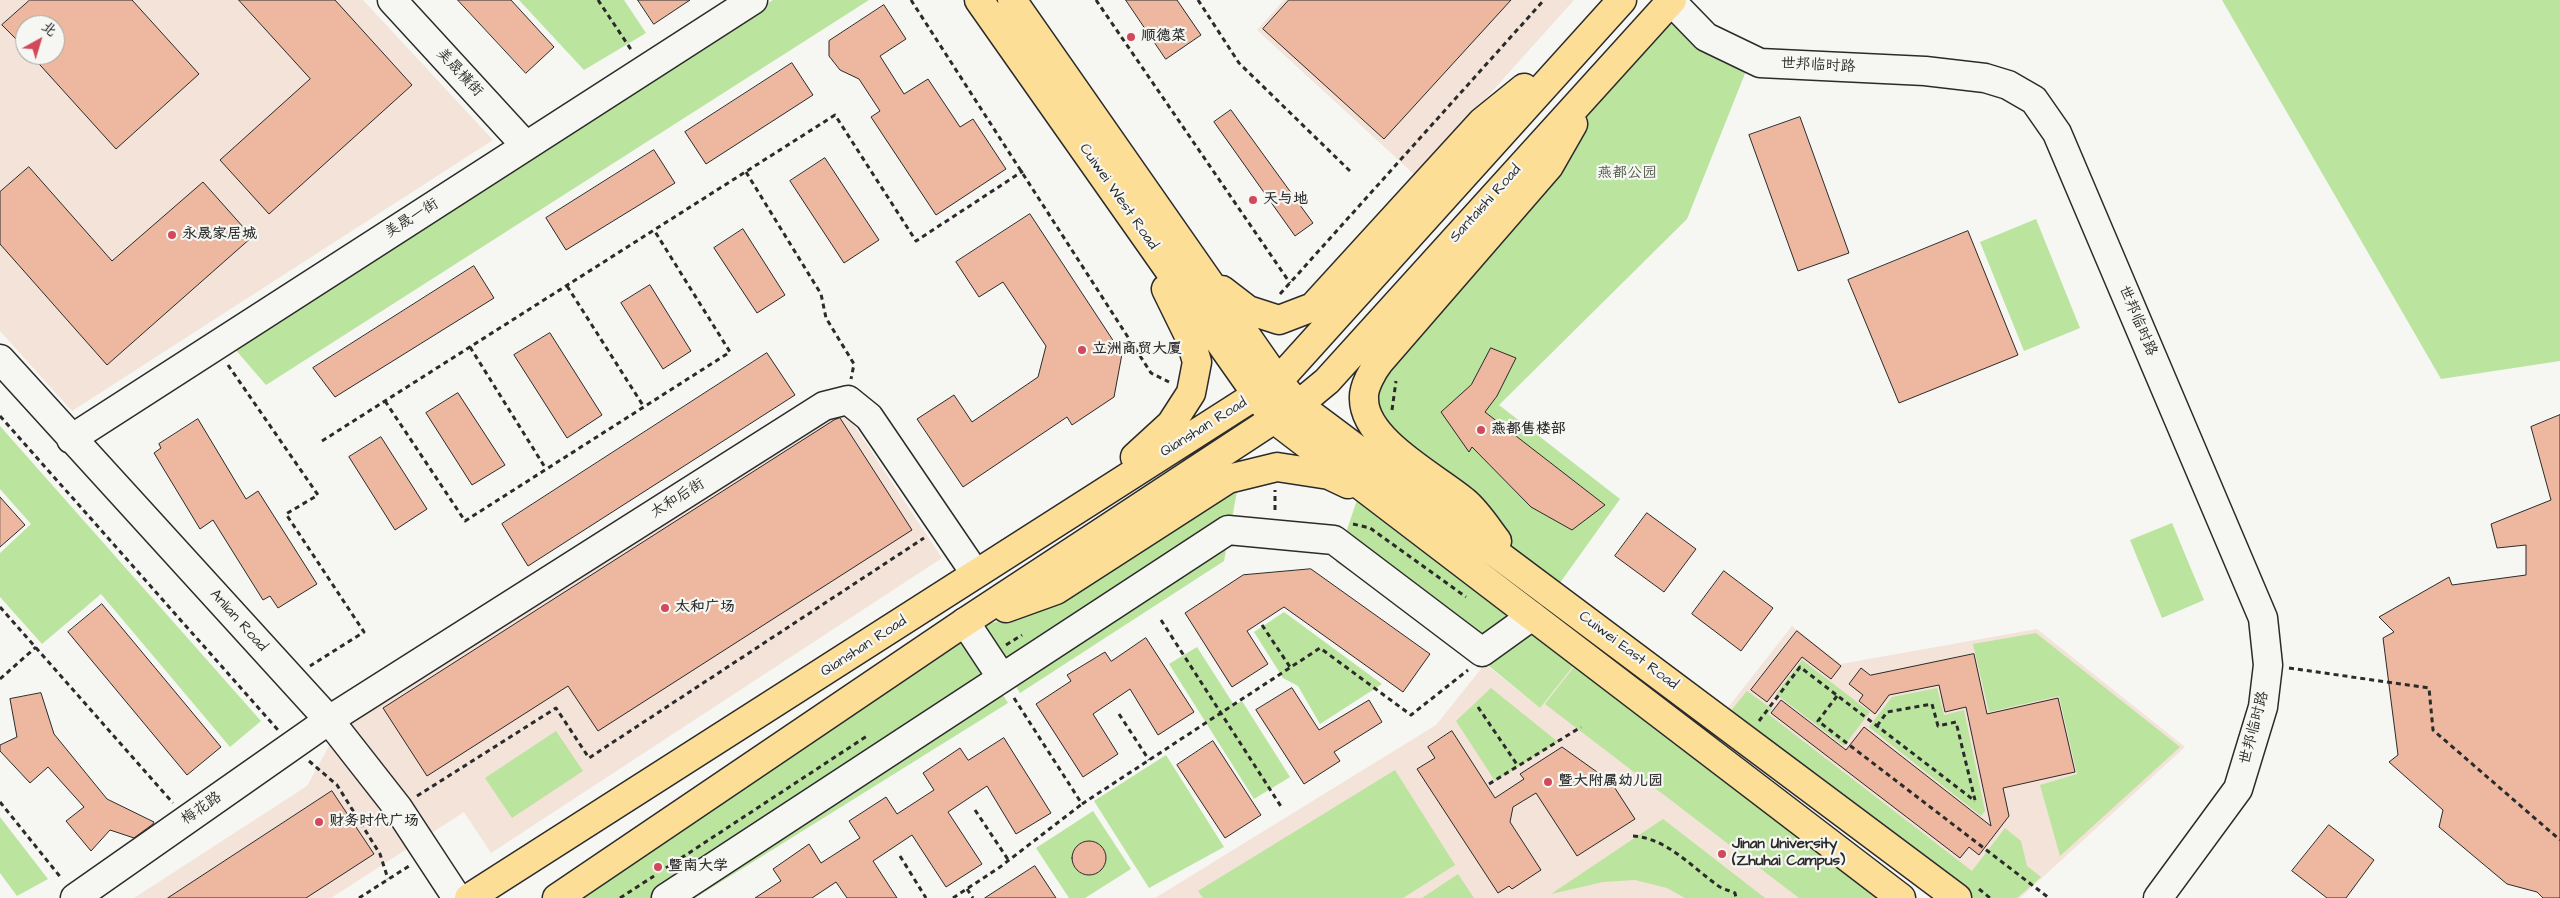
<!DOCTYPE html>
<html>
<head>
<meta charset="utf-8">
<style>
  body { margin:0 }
  #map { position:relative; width:2560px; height:898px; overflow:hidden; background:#f6f6f2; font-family:"Architects Daughter","LXGW WenKai TC",sans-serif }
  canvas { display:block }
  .north { position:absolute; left:15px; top:15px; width:50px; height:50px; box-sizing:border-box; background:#f6f6f2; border:1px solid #a5a5a2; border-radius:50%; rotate:39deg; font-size:14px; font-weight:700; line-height:20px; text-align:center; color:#2b2b2b }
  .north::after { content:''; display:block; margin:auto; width:18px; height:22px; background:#d1495b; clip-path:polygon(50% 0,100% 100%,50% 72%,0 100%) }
</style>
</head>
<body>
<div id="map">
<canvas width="2560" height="898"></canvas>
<div class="north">北</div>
</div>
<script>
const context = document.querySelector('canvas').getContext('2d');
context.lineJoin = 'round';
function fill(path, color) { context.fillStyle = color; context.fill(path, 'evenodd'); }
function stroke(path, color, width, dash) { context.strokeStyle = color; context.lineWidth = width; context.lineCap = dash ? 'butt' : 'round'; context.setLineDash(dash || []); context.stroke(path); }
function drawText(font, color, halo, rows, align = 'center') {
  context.font = font + ' "Architects Daughter","LXGW WenKai TC",sans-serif'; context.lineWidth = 4.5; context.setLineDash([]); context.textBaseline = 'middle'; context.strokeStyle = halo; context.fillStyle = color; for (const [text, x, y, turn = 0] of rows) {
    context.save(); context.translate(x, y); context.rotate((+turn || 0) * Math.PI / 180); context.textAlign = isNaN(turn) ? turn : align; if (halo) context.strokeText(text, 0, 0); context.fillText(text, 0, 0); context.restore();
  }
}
fill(new Path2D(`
  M0 0H363L493 140 72 411 0 331ZM25 25H55V55H25Z
  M1284 0H1574L1416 176 1257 30Z
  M842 407 942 558 491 853 464 812 331 898H134L307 786 344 719Z
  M1792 626 1841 664 2037 629 2185 747 2020 898H1957L1719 719Z
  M1582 655 1901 898H1155L1436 725 1485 664 1540 708Z`), '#f3e3d9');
fill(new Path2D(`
  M519 0H624L646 33 584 70Z
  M773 0H869L266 385 234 348Z
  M2222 0H2560V361L2441 379Z
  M1671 1 1746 71 1687 219 1499 405 1620 499 1552 594 1389 444 1370 379 1596 83Z
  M2036 219 2080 328 2024 351 1980 242Z
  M0 426 261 721 230 747 101 594 42 644 0 597V553L31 524 0 489Z
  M1238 486 1224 561 1020 693 979 627 1055 604Z
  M1359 494 1582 655 1540 708 1478 657 1336 562Z
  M2172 523 2204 600 2162 618 2130 540Z
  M1284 612 1382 684 1320 724 1298 686 1283 678 1254 632Z
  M962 631 1008 703 695 898H566Z
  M2036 633 2180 747 2060 856 2040 785 2077 774 2059 696 1989 712 1973 644Z
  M1197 647 1234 705 1242 701 1290 777 1254 799 1169 664Z
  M1802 660 1870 712 1844 746 1776 694Z
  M1577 663 1883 898H1799L1545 704Z
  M1491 688 1558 742 1495 781 1456 721Z
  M1937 688 1944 715 1964 710 1985 811 1981 816 1869 727 1892 697Z
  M1747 691 1772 709 1768 714 1972 871 2005 828 2021 841 2027 866 2041 877 2017 898H1963L1725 718Z
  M556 731 583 771 512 818 485 778Z
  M1166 755 1224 847 1149 888 1094 801Z
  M1395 770 1455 865 1403 898H1203L1198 891Z
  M1093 811 1131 869 1085 898H1069L1036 848Z
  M0 817 48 879 17 896 0 873Z
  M1663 819 1765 898H1685L1667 888 1635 880 1603 882 1551 894Z
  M1458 874 1474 898H1422Z`), '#bbe49f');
const building = new Path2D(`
  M30 0H132L199 74 116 149 31 55H55V25H25V48L2 25Z
  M239 0H335L412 85 269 214 220 160 310 79Z
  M458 0H511L554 47 526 73Z
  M638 0H690L654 24Z
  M1126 0H1177L1201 35 1166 59Z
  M1289 0H1511L1384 139 1263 29Z
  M884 5 906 39 880 56 904 94 928 79 960 127 973 119 1006 169 936 215 871 117 880 111 859 79 840 70 829 56V41Z
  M792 63 813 95 706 164 685 132Z
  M1231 110 1313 223 1295 236 1214 122Z
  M1800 117 1849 253 1798 271 1749 135Z
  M654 150 675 183 566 250 546 218Z
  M825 158 879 240 844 263 790 181Z
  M29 167 112 261 203 182 252 237 107 365 0 244V192Z
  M1030 214 1122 354 1114 397 1072 425 1067 417 963 487 917 419 954 395 972 422 1038 377 1046 346 1003 282 979 297 956 262Z
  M743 229 785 295 757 313 714 248Z
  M1968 231 2018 355 1899 403 1848 280Z
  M474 266 494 298 335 397 313 368Z
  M650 285 691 351 663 369 621 303Z
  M550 333 602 415 567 438 514 355Z
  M1491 348 1516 358 1497 396 1485 412 1605 505 1572 530 1531 507 1472 447 1469 452 1441 412 1471 385Z
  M767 353 795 395 528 566 502 524Z
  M458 393 505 465 472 485 426 413Z
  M2560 415V898H2543L2537 892 2507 884 2439 827 2443 810 2389 762 2398 755 2383 638 2394 632 2379 617 2449 577 2452 585 2526 575V545L2497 548 2491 524 2551 500 2531 427Z
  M840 418 912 530 598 731 568 686 427 776 383 708 834 420Z
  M198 419 246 499 258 491 317 584 278 608 270 596 263 600 213 520 200 529 154 453 161 448 159 444Z
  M381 437 427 509 395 530 349 457Z
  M0 497 25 525 0 547Z
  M1647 513 1696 549 1664 592 1615 556Z
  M1311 569 1430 654 1403 692 1284 607 1247 631 1268 664 1232 687 1185 613 1243 575Z
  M1724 571 1773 608 1741 651 1692 614Z
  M102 604 221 747 187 775 68 632Z
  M1797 631 1841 666 1831 679 1802 657 1767 702 1751 690Z
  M1146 638 1194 712 1158 735 1130 689 1093 714 1118 754 1083 777 1036 704 1071 681 1067 675 1105 652 1111 661Z
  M1974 654 1987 714 2058 698 2075 772 2003 788 2009 816 1979 855 1969 847 1960 858 1771 713 1781 700 1846 750 1864 727 1991 826 1966 707 1945 712 1939 685 1889 695 1875 714 1859 701 1863 695 1849 684 1861 668 1870 675Z
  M1292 688 1319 730 1369 700 1382 722 1334 752 1340 761 1304 784 1256 710Z
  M41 693 54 734 107 799 154 822 153 824 134 838 110 830 91 851 66 821 84 807 48 767 30 783 0 751V745L17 737 10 699Z
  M1452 731 1495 798 1524 779 1520 774 1562 747 1611 782 1635 819 1577 856 1536 793 1513 807 1510 822 1541 870 1512 889 1509 886 1498 893 1417 769 1435 758 1428 747Z
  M1004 738 1051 813 1016 834 987 786 948 812 982 864 946 887 912 835 873 861 897 898H847L836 882 812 898H755L781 881 773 869 809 844 821 863 860 838 849 821 886 797 897 814 934 790 923 773 960 748 968 760Z
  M1213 741 1261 815 1225 838 1177 765Z
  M332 791 374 854 306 898H168Z
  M2329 825 2374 860 2346 898H2327L2292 871Z
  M1072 858a17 17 0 1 1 34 0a17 17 0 1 1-34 0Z
  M1035 866 1056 898H985Z`);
fill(building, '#edb7a0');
stroke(building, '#2b2b2b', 1);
const minor = new Path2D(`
  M392 0 526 146
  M1671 1 1706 37 1760 63 1925 71 1985 78 2008 85 2034 100 2057 133 2263 618 2268 665 2263 707 2238 789 2158 898
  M0 359 329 720 398 808 457 898
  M71 439 753 0
  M965 622 1002 678
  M75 898 329 720 824 406 848 400 869 417 975 573
  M666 898 1228 530 1334 540 1482 652 1532 616`);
const major = new Path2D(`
  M979 0 1274 419 1901 898
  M1012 0 1278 381 1298 405 1957 898
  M1222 290 1248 310 1279 320 1313 307 1482 122 1524 88
  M1135 457 1171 424 1191 393 1197 362 1190 338 1166 289
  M1497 541C1487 528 1477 512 1465 502 1437 478 1364 441 1364 399 1363 387 1373 370 1380 361L1549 166 1573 124
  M1006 608 1056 590 1228 479 1277 467 1329 475 1348 484
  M469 898 1278 381 1622 0
  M557 898 965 622 1274 419 1298 405 1327 381 1672 0`);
stroke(minor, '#2b2b2b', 31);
stroke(major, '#2b2b2b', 31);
stroke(new Path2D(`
  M598 0 632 51
  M911 0 1151 373 1169 382
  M1096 0 1290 283
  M1198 0 1239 63 1352 173
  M746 172 821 294 826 318 854 364 851 379
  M567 286 644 407
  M1280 294 1544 0
  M470 347 546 469
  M228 365 318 495 286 514 364 632 310 666
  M385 401 465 521 730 352 654 230
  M1392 410 1396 381
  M0 416 278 730
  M322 441 835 115 916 241 1023 171
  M1275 510V490
  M1353 524 1370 528 1466 597
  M0 607 173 803
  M1161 620 1282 808
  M1262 625 1290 667
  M1006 645 1022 635
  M2289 668 2429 688 2433 730 2560 840
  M0 679 36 647
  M1837 696 1818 721 2049 898
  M1014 698 1082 804 1320 648 1411 715 1468 670
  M1478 707 1518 766
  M1119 714 1149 760
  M1759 721 1800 667 1975 801
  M1877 726 1887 712 1932 704 1938 726 1956 722 1975 800
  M309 761 337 785 380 854 388 879
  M1489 784 1581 727
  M417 796 556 708 589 758 924 538
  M0 802 62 879
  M975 810 1009 861
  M1633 836C1666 838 1691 866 1717 885 1722 889 1728 890 1735 893L1736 898
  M900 856 926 898
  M666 868 867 736
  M967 889 973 898
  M1979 889 1990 898
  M359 898 409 866
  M620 898 654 876
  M953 898 1000 867 1082 804`), '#2b2b2b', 3, [5, 4]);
stroke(minor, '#f6f6f2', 28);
stroke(major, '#fdde96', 28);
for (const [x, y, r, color] of [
  [1131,37,5,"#d1495b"],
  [1253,200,5,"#d1495b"],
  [172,235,5,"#d1495b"],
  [1082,350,5,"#d1495b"],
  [1481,430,5,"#d1495b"],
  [665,608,5,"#d1495b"],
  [1548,782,5,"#d1495b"],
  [319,822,5,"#d1495b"],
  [1722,854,5,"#d1495b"],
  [658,867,5,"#d1495b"]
]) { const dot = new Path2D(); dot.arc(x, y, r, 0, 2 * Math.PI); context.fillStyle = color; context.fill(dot); stroke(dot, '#f6f6f2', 2); }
drawText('bold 15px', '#2b2b2b', '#f6f6f2', [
  ["顺德菜",1141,37],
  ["天与地",1263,200],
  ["永晟家居城",182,235],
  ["立洲商贸大厦",1092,350],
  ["燕都售楼部",1491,430],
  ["太和广场",675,608],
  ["暨大附属幼儿园",1558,782],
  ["财务时代广场",329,822],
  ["Jinan University",1732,845],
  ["(Zhuhai Campus)",1732,862],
  ["暨南大学",668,867]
], 'left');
drawText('15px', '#2b2b2b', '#f6f6f2', [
  ["世邦临时路",1818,66,3],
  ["美晟橫街",459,73,47],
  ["Cuiwei West Road",1118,197,55],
  ["Santaishi Road",1486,204,-48],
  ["美晟一街",412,219,-32],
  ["世邦临时路",2137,321,67],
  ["Qianshan Road",1204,428,-32],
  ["太和后街",678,499,-32],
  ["Anlian Road",238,621,48],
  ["Qianshan Road",864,647,-33],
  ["Cuiwei East Road",1628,651,37],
  ["世邦临时路",2255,728,-75],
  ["梅花路",202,809,-35]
]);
drawText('15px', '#4f5948', '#f6f6f2', [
  ["燕都公园",1627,174]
]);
</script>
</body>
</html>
